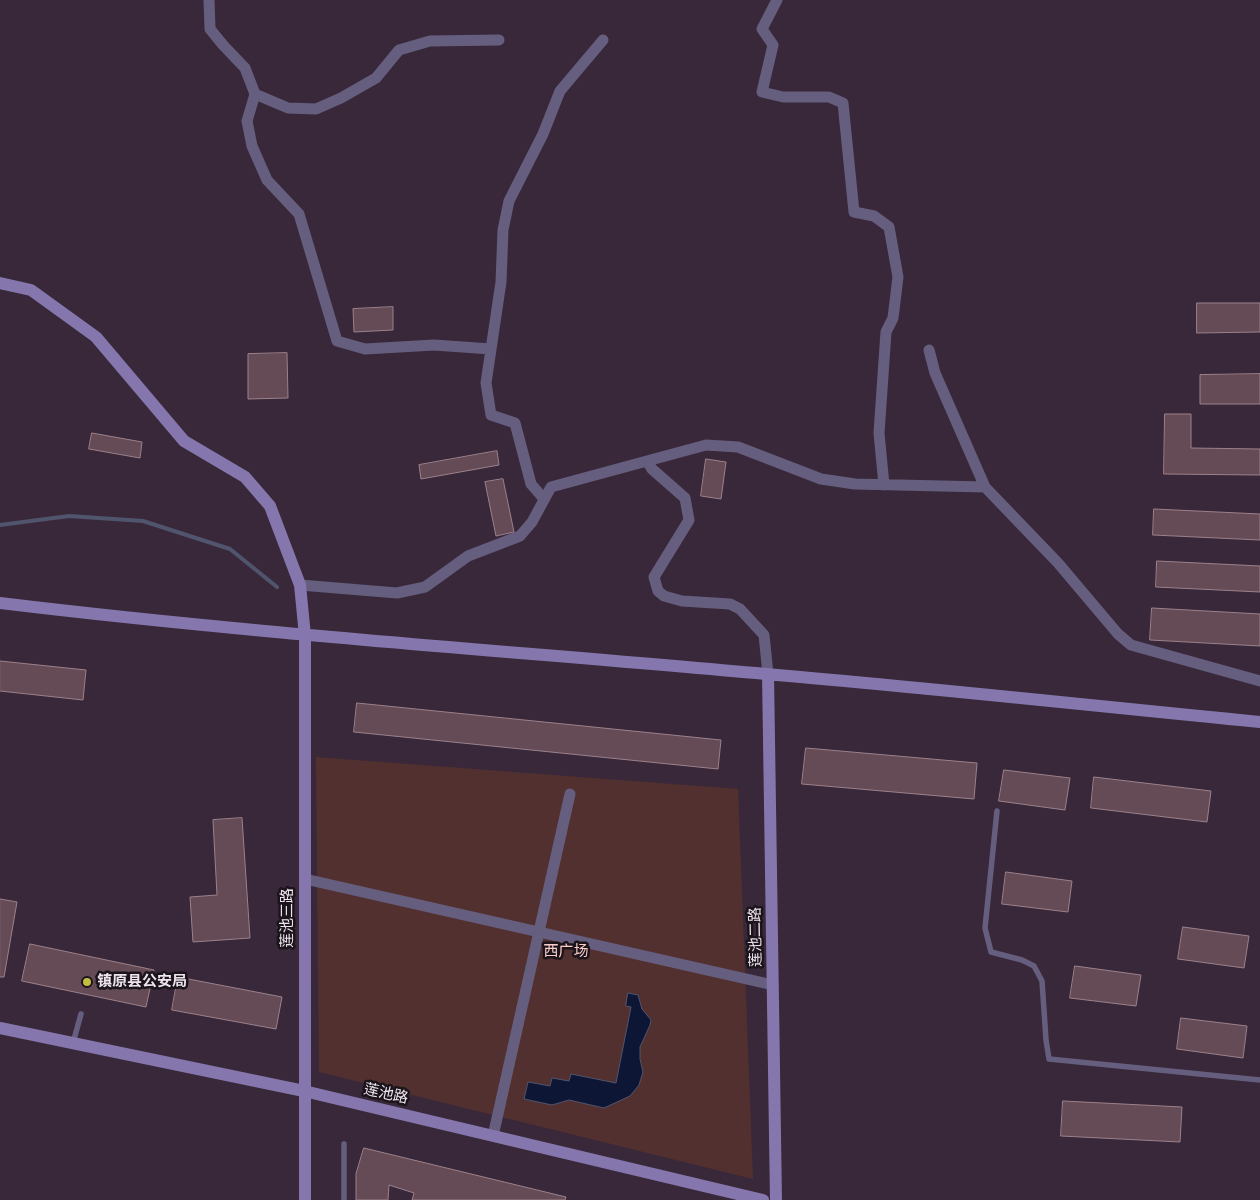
<!DOCTYPE html>
<html>
<head>
<meta charset="utf-8">
<style>
  body { margin:0 }
  canvas { display:block; background:#382839 }
</style>
</head>
<body>
<canvas width="1260" height="1200"></canvas>
<script>
const context = document.querySelector('canvas').getContext('2d');
context.lineJoin = 'round';
function fill(path, color) { context.fillStyle = color; context.fill(path, 'evenodd'); }
function stroke(path, color, width, dash) { context.strokeStyle = color; context.lineWidth = width; context.lineCap = dash ? 'butt' : 'round'; context.setLineDash(dash || []); context.stroke(path); }
function drawText(font, color, halo, rows, align = 'center') {
  context.font = font + ' "PT Sans Narrow","Noto Sans SC",sans-serif'; context.lineWidth = 5; context.setLineDash([]); context.textBaseline = 'middle'; context.strokeStyle = halo; context.fillStyle = color; for (const [text, x, y, turn = 0] of rows) {
    context.save(); context.translate(x, y); context.rotate((+turn || 0) * Math.PI / 180); context.textAlign = isNaN(turn) ? turn : align; if (halo) context.strokeText(text, 0, 0); context.fillText(text, 0, 0); context.restore();
  }
}
fill(new Path2D(`
  M316 757 738 789 753 1179 319 1072Z`), '#52302f');
const water = new Path2D(`
  M628 993 638 995 642 1009 651 1020 650 1025 640 1047V1059L643 1072 639 1085 630 1096 604 1108 569 1100 552 1105 524 1099 528 1082 550 1086 552 1078 569 1081 571 1074 616 1083 631 1007 626 1006Z`);
fill(water, '#0d1735');
stroke(water, '#50546d', 1);
stroke(new Path2D(`
  M0 525 69 516 143 521 230 549 277 587`), '#50546d', 4);
const building = new Path2D(`
  M1197 303H1260V332L1197 333Z
  M393 307V330L354 332 353 309Z
  M287 353 288 398 248 399V354Z
  M1260 374V404H1200V375Z
  M1165 414H1191V448L1260 449V475L1164 474Z
  M92 433 142 442 140 458 89 449Z
  M497 451 499 465 421 479 419 465Z
  M706 459 726 462 721 499 701 496Z
  M503 479 514 532 496 536 485 482Z
  M1154 509 1260 514V540L1153 535Z
  M1157 561 1260 566V592L1156 587Z
  M1152 608 1260 614V646L1150 640Z
  M0 661 86 670 83 700 0 691Z
  M357 703 721 740 718 769 354 732Z
  M806 748 977 763 974 799 802 784Z
  M1004 770 1070 778 1065 810 999 801Z
  M1094 777 1211 791 1207 822 1091 808Z
  M242 818 250 938 193 942 190 897 217 895 213 820Z
  M1006 872 1072 881 1068 912 1002 904Z
  M0 899 17 902 4 977H0Z
  M1183 927 1249 936 1244 968 1178 959Z
  M30 944 154 970 146 1007 22 981Z
  M1075 966 1141 975 1136 1006 1070 998Z
  M178 977 282 997 276 1029 172 1010Z
  M1181 1018 1247 1026 1243 1058 1177 1049Z
  M1063 1101 1182 1107 1180 1142 1061 1136Z
  M364 1148 566 1197 565 1200H412L414 1193 389 1185 388 1200H356V1174Z`);
fill(building, '#644b55');
stroke(building, '#9c818b', 1);
stroke(new Path2D(`
  M997 811 985 928 991 952 1022 960 1034 966 1042 981 1046 1040 1049 1059 1260 1080
  M73 1043 81 1014
  M344 1144V1200`), '#665e7f', 5.5);
stroke(new Path2D(`
  M209 0 210 29 223 45 245 68 255 94 288 108 316 109 341 98 376 78 399 50 430 41 499 40
  M777 0 762 29 773 45 762 92 783 97H829L843 103 854 212 874 216 889 227 898 277 893 318 886 332 879 433 884 485
  M255 94 247 121 252 146 267 180 299 214 337 341 365 349 434 345 491 349
  M929 350 935 373 985 487 1058 563 1118 634 1131 645 1260 681
  M647 461 652 469 685 498 689 520 654 577 658 591 664 596 682 601 730 604 740 609 764 635 768 674
  M544 499 531 484 515 423 491 415 486 383 501 282 503 230 509 201 543 134 560 91 603 40
  M300 585 397 593 425 587 468 556 520 536 532 522 551 487 706 445 738 447 821 479 855 484 985 487
  M305 879 773 985
  M493 1136 570 794`), '#665e7f', 11);
stroke(new Path2D(`
  M0 283 31 290 96 337 184 441 245 477 270 506 300 585 305 636V1200
  M0 603C255 634 511 651 766 674 931 688 1095 706 1260 722
  M768 674 776 1200
  M0 1028 304 1091 763 1200`), '#8577ad', 12);
for (const [x, y, r, color] of [
  [87,982,5,"#c2bd3f"]
]) { const dot = new Path2D(); dot.arc(x, y, r, 0, 2 * Math.PI); context.fillStyle = color; context.fill(dot); stroke(dot, '#1b141b', 2); }
drawText('15px', '#eee4ef', '#1b141b', [
  ["莲池三路",288,918,-90],
  ["莲池二路",756,937,-91],
  ["莲池路",386,1094,13]
]);
drawText('15px', '#fbccc9', '#1b141b', [
  ["西广场",566,952]
]);
drawText('bold 15px', '#eee4ef', '#1b141b', [
  ["镇原县公安局",97,982]
], 'left');
</script>
</body>
</html>
